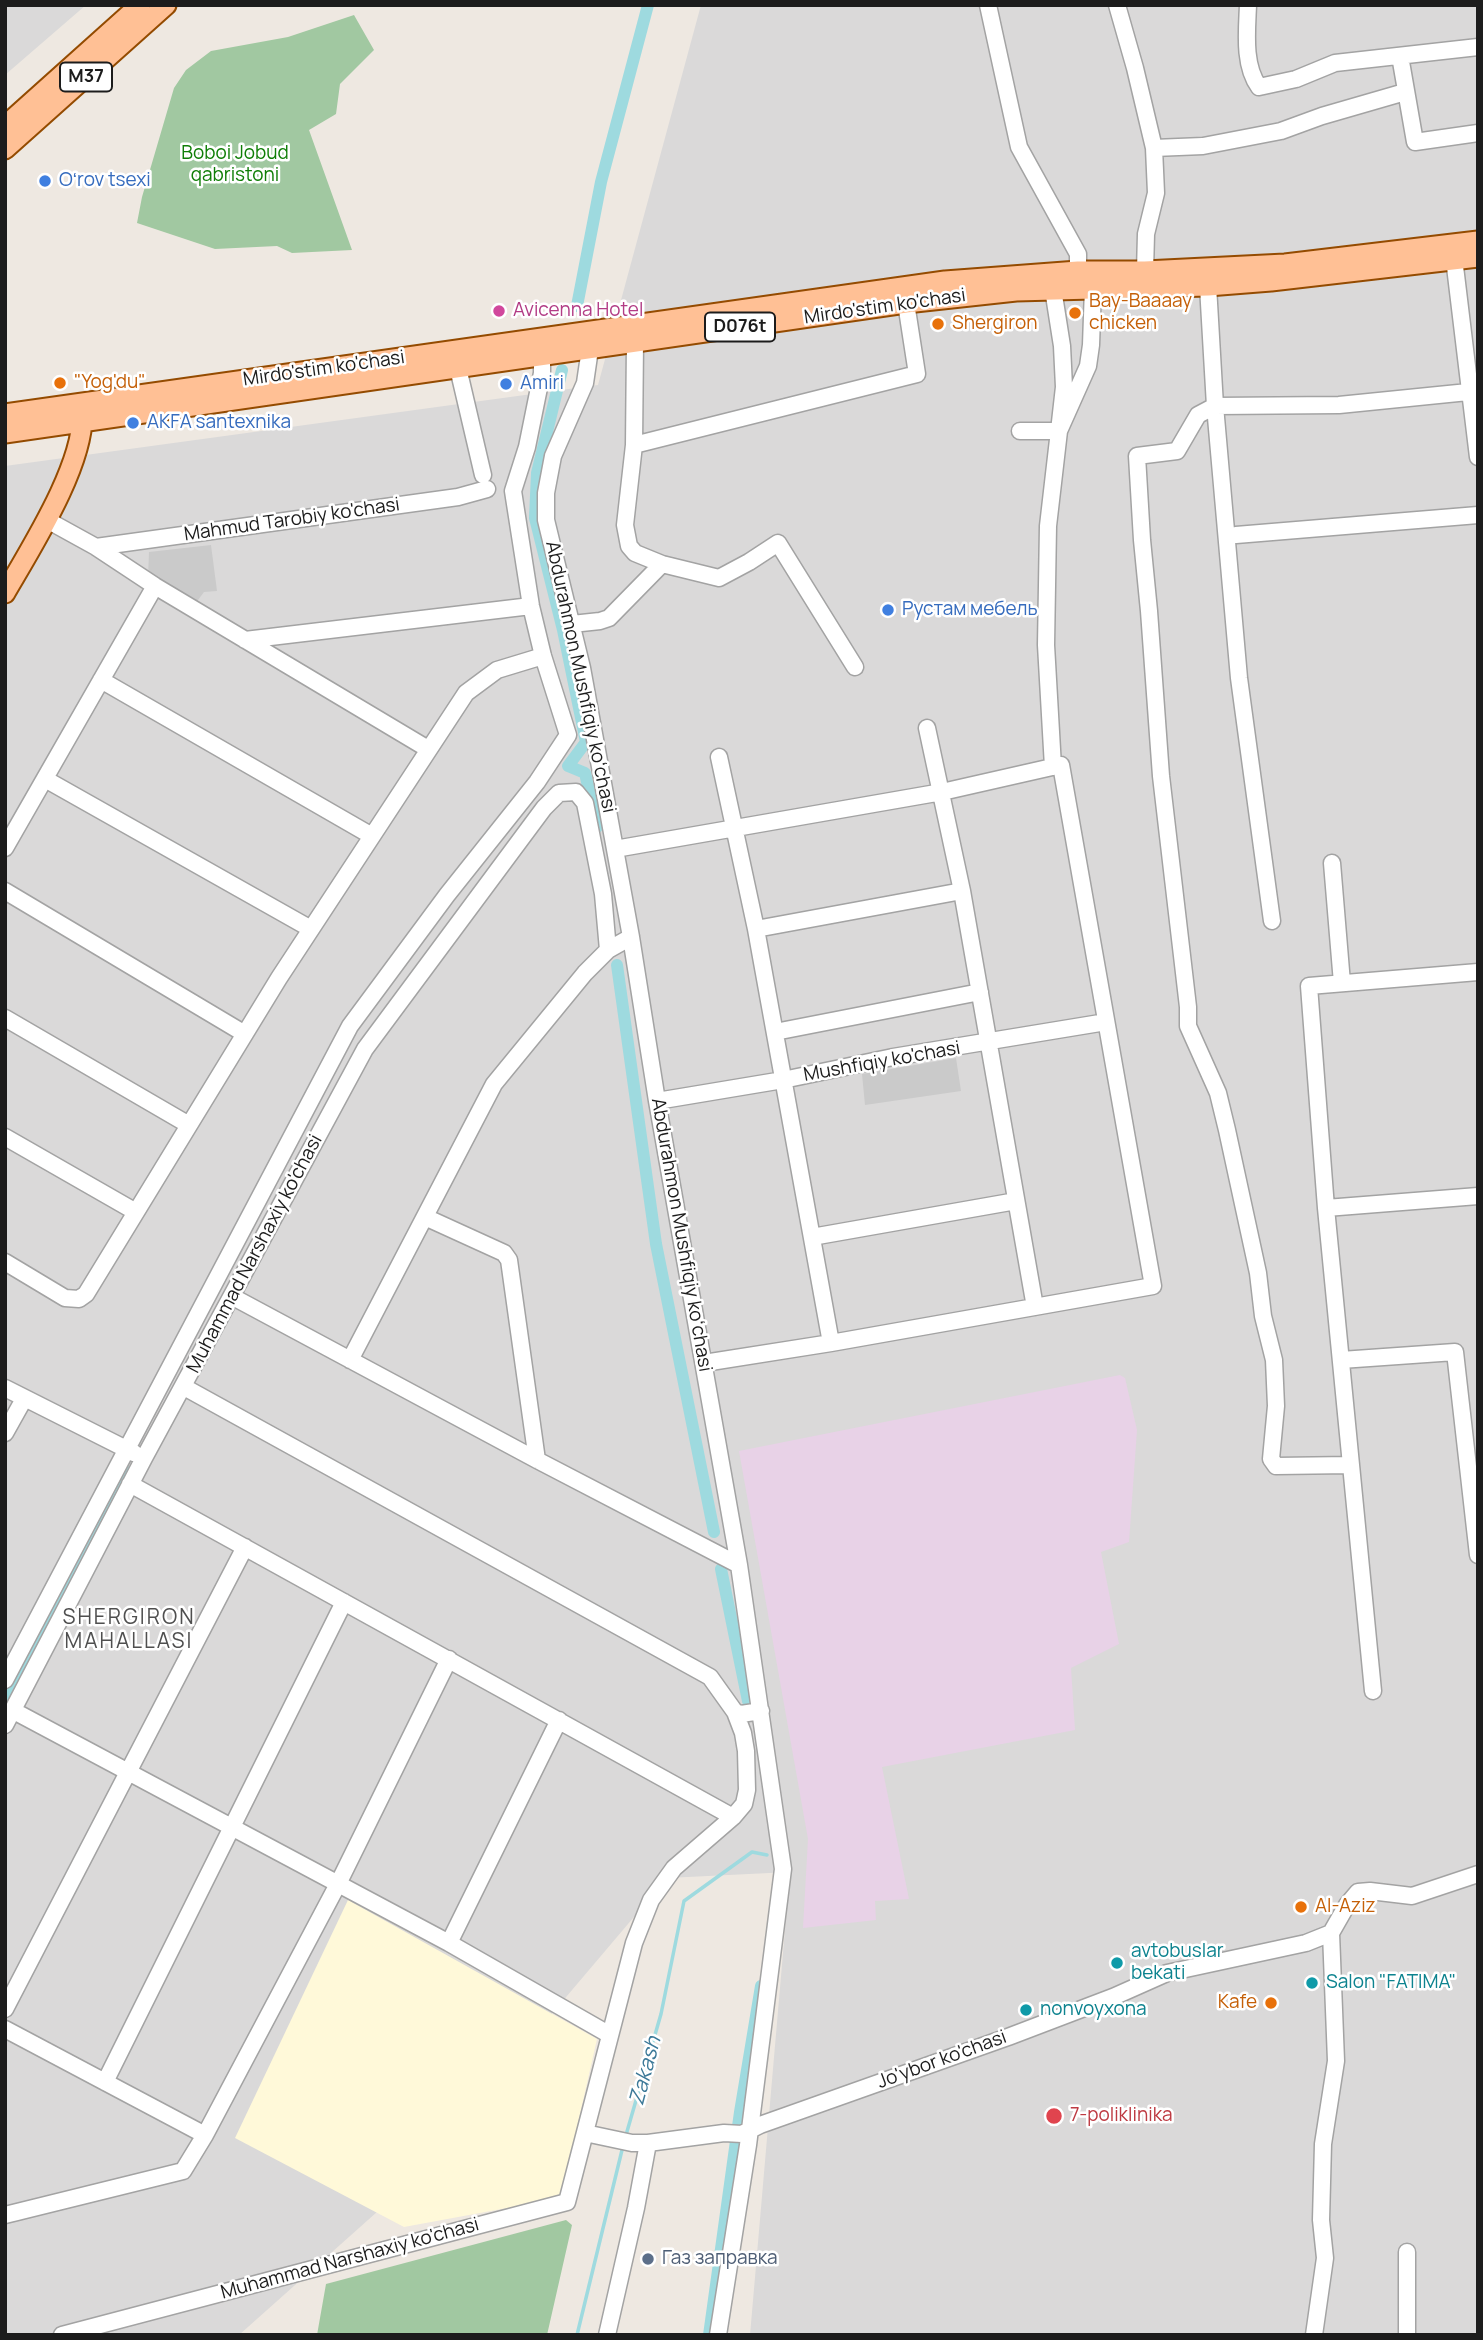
<!DOCTYPE html>
<html>
<head>
<meta charset="utf-8">
<style>
  body { margin:0 }
  #map { position:relative; width:1483px; height:2340px; overflow:hidden; background:#eee8e1; font-family:Manrope,sans-serif }
  canvas { display:block }
  .frame { position:absolute; inset:0; border:7px solid #1c1c1c; pointer-events:none }
</style>
</head>
<body>
<div id="map">
<canvas width="1483" height="2340"></canvas>
<div class="frame"></div>
</div>
<script>
const context = document.querySelector('canvas').getContext('2d');
context.lineJoin = 'round';
function fill(path, color) { context.fillStyle = color; context.fill(path, 'evenodd'); }
function stroke(path, color, width, dash) { context.strokeStyle = color; context.lineWidth = width; context.lineCap = dash ? 'butt' : 'round'; context.setLineDash(dash || []); context.stroke(path); }
function drawText(font, color, halo, rows, align = 'center') {
  context.font = font + ' Manrope,sans-serif'; context.lineWidth = 5; context.setLineDash([]); context.textBaseline = 'middle'; context.strokeStyle = halo; context.fillStyle = color; for (const [text, x, y, turn = 0] of rows) {
    context.save(); context.translate(x, y); context.rotate((+turn || 0) * Math.PI / 180); context.textAlign = isNaN(turn) ? turn : align; if (halo) context.strokeText(text, 0, 0); context.fillText(text, 0, 0); context.restore();
  }
}
fill(new Path2D(`
  M5 5H86L5 75Z
  M701 5H1478V2335H750L790 1872 667 1878 405 2187 239 2335H5V466L598 385Z`), '#dad9d9');
fill(new Path2D(`
  M1120 1375 1125 1378 1137 1430 1129 1542 1101 1552 1119 1644 1071 1668 1075 1730 882 1767 909 1899 875 1901 876 1920 803 1928 808 1839 739 1451Z`), '#e8d2e7');
fill(new Path2D(`
  M348 1900 597 2039 561 2198 404 2227 235 2138Z`), '#fff9d9');
fill(new Path2D(`
  M211 545 217 591 204 592 198 600 196 607 148 578 149 552Z
  M956 1058 961 1091 865 1105 862 1074Z`), '#cacaca');
fill(new Path2D(`
  M354 15 374 50 340 84 336 114 309 130 352 250 292 253 277 246 215 249 137 223 142 197 174 88 186 70 211 51 288 37Z
  M566 2220 572 2225 547 2335H317L326 2284Z`), '#a1c8a1');
stroke(new Path2D(`
  M626 2135 661 2014 684 1901 752 1852 767 1855
  M577 2335 623 2146`), '#9edadf', 3.5);
stroke(new Path2D(`
  M577 306 601 182 648 5
  M562 370 537 473 535 518 563 630 586 742 568 766 585 773 597 827
  M617 965 656 1244 714 1532
  M721 1569 748 1701
  M5 1701 125 1471
  M709 2335 740 2112 761 1986`), '#9edadf', 12);
const minor = new Path2D(`
  M988 5 1019 147 1078 254V271
  M1117 5 1135 68 1154 148 1156 193 1146 234 1145 271
  M1248 5C1247 31 1243 65 1259 87L1296 79 1335 63 1478 47
  M1400 56 1415 142 1478 133
  M1154 148 1203 146 1281 131 1322 116 1405 92
  M1453 250 1478 457
  M1208 286 1215 406 1239 678 1272 921
  M635 342 634 445 625 525 629 546 635 553 662 564 719 578 749 562 778 543 855 667
  M590 349 585 383 553 456 546 493V520L582 668 631 937 657 1101 739 1565 783 1869 748 2145 718 2335
  M458 368 483 475
  M1020 431H1059L1064 387 1062 346 1053 289
  M634 445 917 374 906 303
  M47 520 96 547 155 586 428 749
  M1236 535 1478 515
  M96 547 458 497 487 489
  M572 624 600 621 609 618 662 564
  M245 640 531 606
  M101 680 372 836
  M927 728 962 891 1035 1307
  M719 757 756 929 831 1343
  M1053 767 1046 645 1048 526 1059 431 1088 366 1091 345 1093 288
  M45 779 311 929
  M5 848 155 586
  M615 849 942 792 1061 765 1153 1286 831 1343 704 1363
  M1332 863 1342 983
  M5 891 245 1034
  M756 929 962 891
  M5 1018 189 1125
  M775 1032 980 992
  M657 1101 783 1080 893 1057 1106 1022
  M5 1137 136 1212
  M1326 1208 1478 1196
  M425 1217 504 1253 509 1260 537 1460
  M812 1237 1016 1201
  M5 1262 65 1298 79 1299 86 1294 279 978 466 693 497 670 543 656
  M233 1297 537 1460 739 1565
  M350 1360 494 1084 585 973 608 950 631 937
  M1341 1360 1455 1352 1478 1555
  M184 1387 710 1677 735 1712 741 1714 761 1711
  M5 1388 134 1453
  M5 1433 24 1399
  M1351 1465 1276 1466 1271 1459 1276 1406 1274 1360 1263 1316 1258 1273 1227 1130 1218 1093 1188 1026V1007L1161 776 1149 611 1142 540 1137 456 1177 451 1198 415 1215 406 1339 405 1478 391
  M130 1484 733 1817
  M5 1680 350 1026 447 895 537 782 568 735 543 656 531 606 513 491 527 447 542 373V356
  M1373 1691 1326 1208 1309 986 1478 972
  M12 1710 449 1943 610 2035
  M5 1725 144 1458 365 1049 544 808 559 793 576 792 585 803 603 894 608 950
  M449 1943 559 1720
  M5 2009 245 1547
  M5 2029 205 2135
  M105 2082 344 1602
  M585 2133 632 2143H648L724 2133 742 2134 760 2125 1008 2037 1113 1997 1167 1973 1306 1943 1331 1933 1347 1905 1358 1892 1370 1891 1412 1896 1478 1874
  M5 2215 183 2171 205 2135 338 1884 449 1659
  M62 2335 567 2202 634 1943 651 1900 674 1868 733 1817 744 1804 747 1790 746 1751 743 1733 735 1712
  M607 2335 636 2208 648 2143
  M1314 2335 1325 2258 1321 2220 1323 2144 1336 2061 1331 1933
  M1407 2335V2252`);
const major = new Path2D(`
  M5 126 140 5
  M5 149 166 5
  M5 414 945 281 1078 271H1145L1285 264 1478 241
  M5 433 906 303 1016 291 1208 286 1271 281 1478 257
  M5 593C31 548 86 462 82 411`);
stroke(minor, '#a3a3a3', 19);
stroke(major, '#944b00', 23);
stroke(minor, '#fff', 16);
stroke(major, '#ffc095', 19);
for (const [x, y, r, color] of [
  [45,181,7,"#3f7fe0"],
  [499,311,7,"#d1479c"],
  [1075,313,7,"#e8710a"],
  [938,324,7,"#e8710a"],
  [60,383,7,"#e8710a"],
  [506,384,7,"#3f7fe0"],
  [133,423,7,"#3f7fe0"],
  [888,610,7,"#3f7fe0"],
  [1301,1907,7,"#e8710a"],
  [1117,1963,7,"#0f9aa8"],
  [1312,1983,7,"#0f9aa8"],
  [1271,2003,7,"#e8710a"],
  [1026,2010,7,"#0f9aa8"],
  [1054,2116,9,"#e0444e"],
  [648,2259,7,"#5c6f8a"]
]) { const dot = new Path2D(); dot.arc(x, y, r, 0, 2 * Math.PI); context.fillStyle = color; context.fill(dot); stroke(dot, '#fff', 2.5); }
for (const [x, y, w] of [
  [86,77,52],
  [740,327,70]
]) { const box = new Path2D(); box.roundRect(x - w / 2, y - 14.5, w, 29, 5); context.fillStyle = '#fff'; context.fill(box); stroke(box, '#1c1c1c', 2); }
drawText('bold 18px', '#1c1c1c', null, [
  ["M37",86,77],
  ["D076t",740,327]
]);
drawText('19px', '#0f7e06', '#fff', [
  ["Boboi Jobud",235,154],
  ["qabristoni",235,176]
]);
drawText('19px', '#366cbe', '#fff', [
  ["Oʻrov tsexi",59,181],
  ["Amiri",520,384],
  ["AKFA santexnika",147,423],
  ["Рустам мебель",902,610]
], 'left');
drawText('19px', '#c56008', '#fff', [
  ["Bay-Baaaay",1089,302],
  ["chicken",1089,324],
  ["Shergiron",952,324],
  ["\"Yog'du\"",74,383],
  ["Al-Aziz",1315,1907],
  ["Kafe",1257,2003,"right"]
], 'left');
drawText('19px', '#1c1c1c', '#fff', [
  ["Mirdo'stim ko'chasi",885,307,-8],
  ["Mirdo'stim ko'chasi",324,369,-8],
  ["Mahmud Tarobiy ko'chasi",292,520,-8],
  ["Abdurahmon Mushfiqiy koʻchasi",580,677,78],
  ["Mushfiqiy ko'chasi",882,1062,-10],
  ["Abdurahmon Mushfiqiy koʻchasi",681,1235,80],
  ["Muhammad Narshaxiy ko'chasi",255,1254,-62],
  ["Jo'ybor ko'chasi",942,2060,-20],
  ["Muhammad Narshaxiy ko'chasi",350,2259,-15]
]);
drawText('19px', '#b23c85', '#fff', [
  ["Avicenna Hotel",513,311]
], 'left');
drawText('19px', '#0d838f', '#fff', [
  ["avtobuslar",1131,1952],
  ["bekati",1131,1974],
  ["Salon \"FATIMA\"",1326,1983],
  ["nonvoyxona",1040,2010]
], 'left');
drawText('19px', '#be3a42', '#fff', [
  ["7-poliklinika",1070,2116]
], 'left');
drawText('19px', '#4e5e75', '#fff', [
  ["Газ заправка",662,2259]
], 'left');
context.letterSpacing = '2px';
drawText('21px', '#4f4f4f', '#fff', [
  ["SHERGIRON",129,1618],
  ["MAHALLASI",129,1642]
]);
context.letterSpacing = '0px';
drawText('italic 21px', '#3c7998', '#fff', [
  ["Zakash",646,2071,-75]
]);
</script>
</body>
</html>
